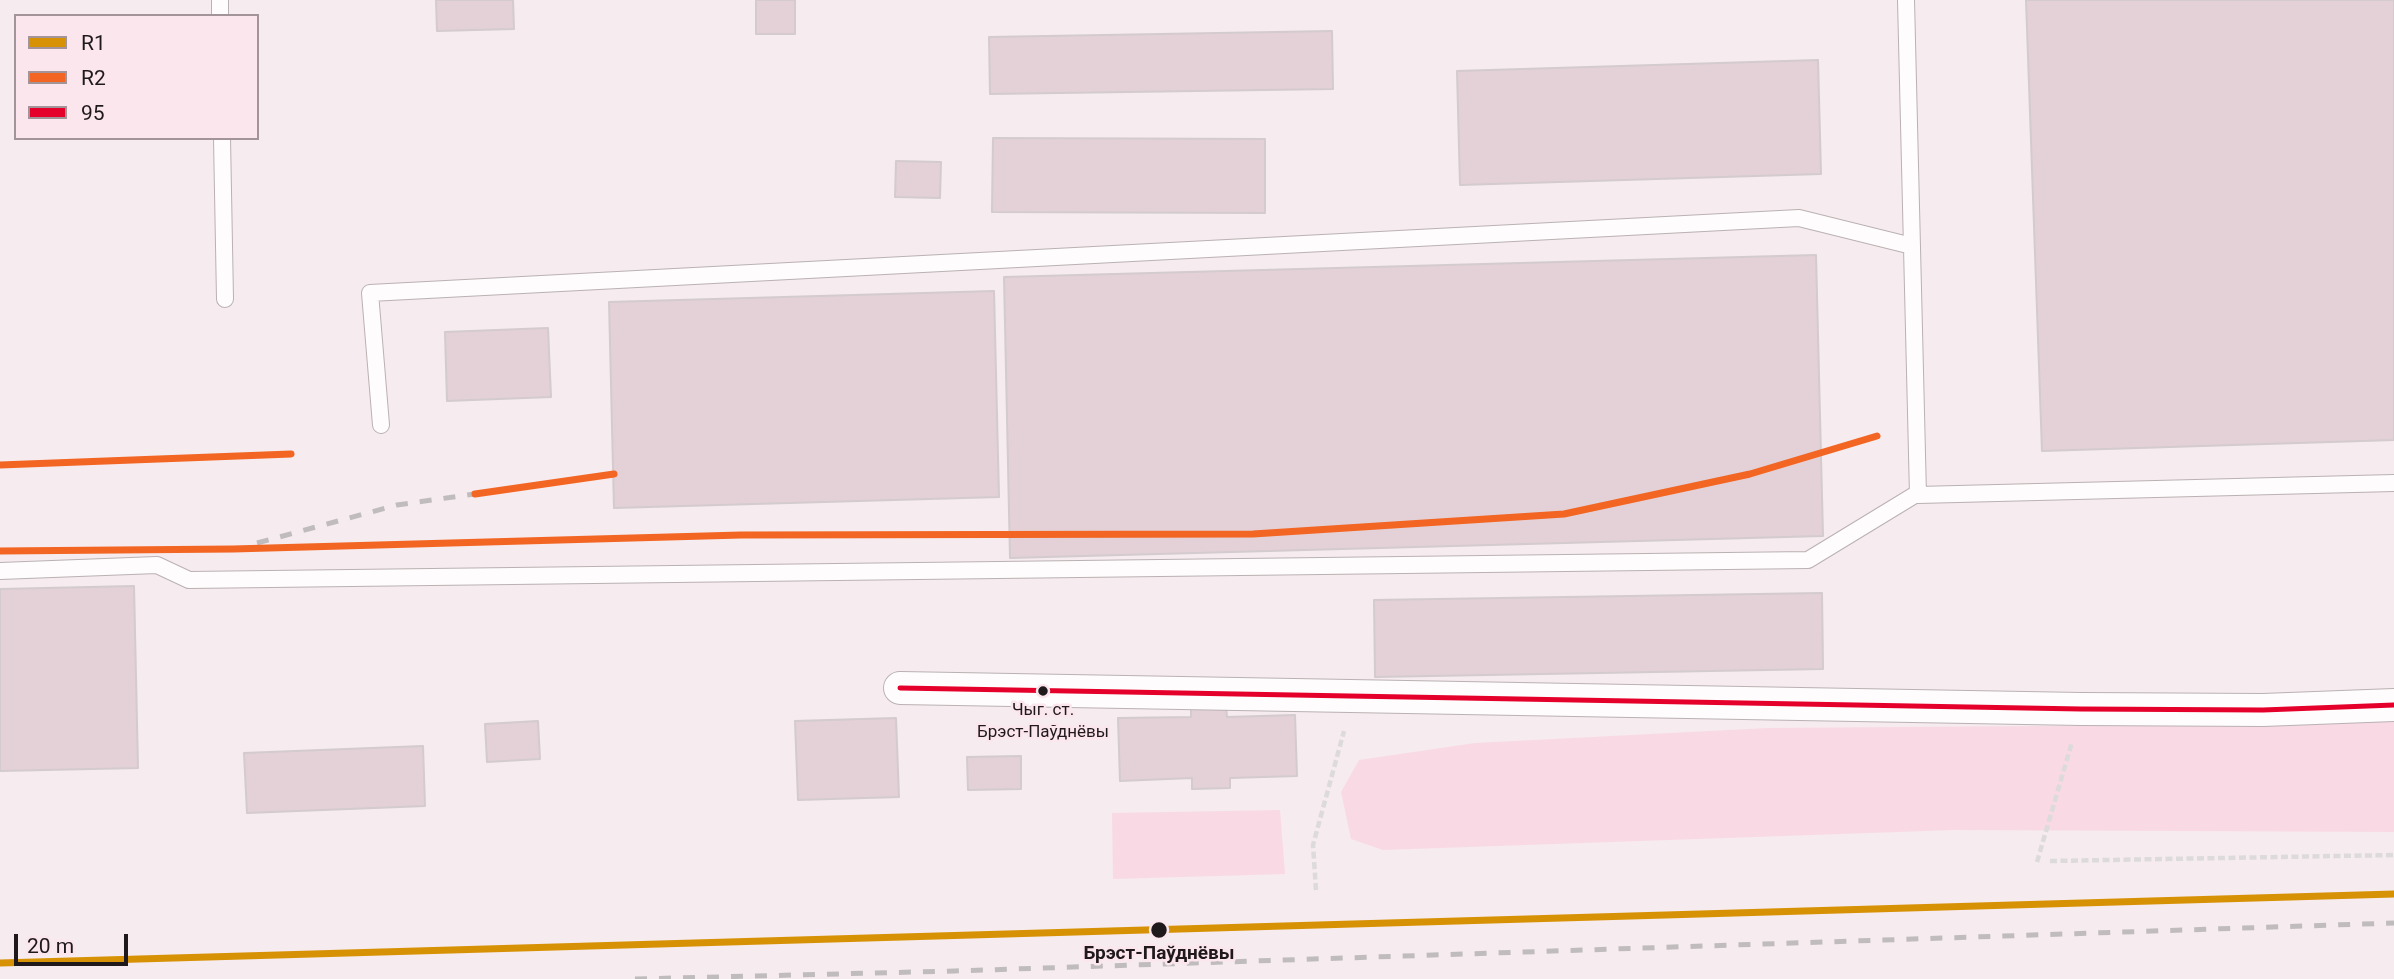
<!DOCTYPE html>
<html>
<head>
<meta charset="utf-8">
<style>
  body { margin:0 }
  #map { position:relative; width:2394px; height:979px; overflow:hidden; background:#f6ebee; font-family:Roboto,sans-serif }
  canvas { display:block }
  .legend { position:absolute; left:14px; top:14px; width:245px; height:126px; box-sizing:border-box; background:#fbe6ed; border:2px solid #a39499; margin:0; padding:9px 12px; list-style:none; font-size:21px; color:#20191b }
  .legend li { display:flex; align-items:center; gap:14px; height:35px }
  .legend b { width:35px; border:2px solid #a39499 }
  .scale { position:absolute; left:14px; top:934px; width:114px; height:32px; box-sizing:border-box; border:4px solid #20191b; border-top:0; padding-left:9px; font-size:21px; line-height:24px; white-space:nowrap; color:#20191b; -webkit-text-stroke:5px #fbe6ed; paint-order:stroke }
</style>
</head>
<body>
<div id="map">
<canvas width="2394" height="979"></canvas>
<ul class="legend">
<li><b style="height:9px;background:#d79104"></b>R1</li>
<li><b style="height:9px;background:#f26522"></b>R2</li>
<li><b style="height:9px;background:#e4002b"></b>95</li>
</ul>
<div class="scale">20 m</div>
</div>
<script>
const context = document.querySelector('canvas').getContext('2d');
context.lineJoin = 'round';
function fill(path, color) { context.fillStyle = color; context.fill(path, 'evenodd'); }
function stroke(path, color, width, dash) { context.strokeStyle = color; context.lineWidth = width; context.lineCap = dash ? 'butt' : 'round'; context.setLineDash(dash || []); context.stroke(path); }
function drawText(font, color, halo, rows, align = 'center') {
  context.font = font + ' Roboto,sans-serif'; context.lineWidth = 5; context.setLineDash([]); context.textBaseline = 'middle'; context.strokeStyle = halo; context.fillStyle = color; for (const [text, x, y, turn = 0] of rows) {
    context.save(); context.translate(x, y); context.rotate((+turn || 0) * Math.PI / 180); context.textAlign = isNaN(turn) ? turn : align; if (halo) context.strokeText(text, 0, 0); context.fillText(text, 0, 0); context.restore();
  }
}
fill(new Path2D(`
  M2394 719V832L1955 830 1383 850 1351 839 1341 792 1359 760 1475 743 1768 728 2170 725Z
  M1280 810 1285 874 1113 879 1112 813Z`), '#f9dae4');
const building = new Path2D(`
  M436 0H513L514 29 437 31Z
  M756 0H795V34H756Z
  M2026 0H2394V440L2042 451Z
  M1332 31 1333 89 990 94 989 37Z
  M1818 60 1821 174 1460 185 1457 71Z
  M993 138 1265 139V213L992 212Z
  M896 161 941 162 940 198 895 197Z
  M1816 255 1823 536 1010 558 1004 277Z
  M994 291 999 497 614 508 609 302Z
  M548 328 551 397 447 401 445 332Z
  M134 586 138 768 0 771V589Z
  M1822 593 1823 669 1375 677 1374 600Z
  M1226 705 1227 717 1295 715 1297 776 1230 778V788L1192 789V778L1120 781 1118 718 1191 717V706Z
  M896 718 899 797 798 800 795 721Z
  M538 721 540 759 487 762 485 724Z
  M423 746 425 806 247 813 244 753Z
  M1021 756V789L968 790 967 757Z`);
fill(building, '#e4d1d7');
stroke(building, '#d3cbce', 2);
const service = new Path2D(`
  M220 0V16
  M1906 0 1918 495 2394 483
  M222 138 225 299
  M381 425 370 293 1799 218 1912 246
  M0 571 157 565 189 580 1808 560 1918 493`);
const minor = new Path2D(`
  M900 688 2081 709 2263 710 2394 705`);
stroke(service, '#bab1b3', 18);
stroke(minor, '#bab1b3', 34);
stroke(new Path2D(`
  M2050 861 2394 855
  M2037 862 2072 742
  M1316 890 1313 845 1344 731`), '#dddadb', 4.5, [7, 3.5]);
stroke(service, '#fefcfc', 16);
stroke(minor, '#fefcfc', 32);
stroke(new Path2D(`
  M0 465 291 454
  M257 543 397 505 614 474
  M0 551 233 549 741 535 1253 534 1564 514 1750 474 1877 436
  M635 979 955 971 2394 923`), '#c0bcbe', 5, [12, 12]);
stroke(new Path2D(`
  M900 688 2081 709 2263 710 2394 705`), '#e4002b', 5);
stroke(new Path2D(`
  M0 963 2394 894`), '#d79104', 7);
stroke(new Path2D(`
  M0 465 291 454
  M475 494 614 474
  M0 551 233 549 741 535 1253 534 1564 514 1750 474 1877 436`), '#f26522', 7);
for (const [x, y, r, color] of [
  [1043,691,6,"#20191b"],
  [1159,930,9,"#20191b"]
]) { const dot = new Path2D(); dot.arc(x, y, r, 0, 2 * Math.PI); context.fillStyle = color; context.fill(dot); stroke(dot, '#fbe6ed', 2.5); }
drawText('17px', '#20191b', '#fbe6ed', [
  ["Чыг. ст.",1043,711],
  ["Брэст-Паўднёвы",1043,733]
]);
drawText('bold 19px', '#20191b', '#fbe6ed', [
  ["Брэст-Паўднёвы",1159,954]
]);
</script>
</body>
</html>
